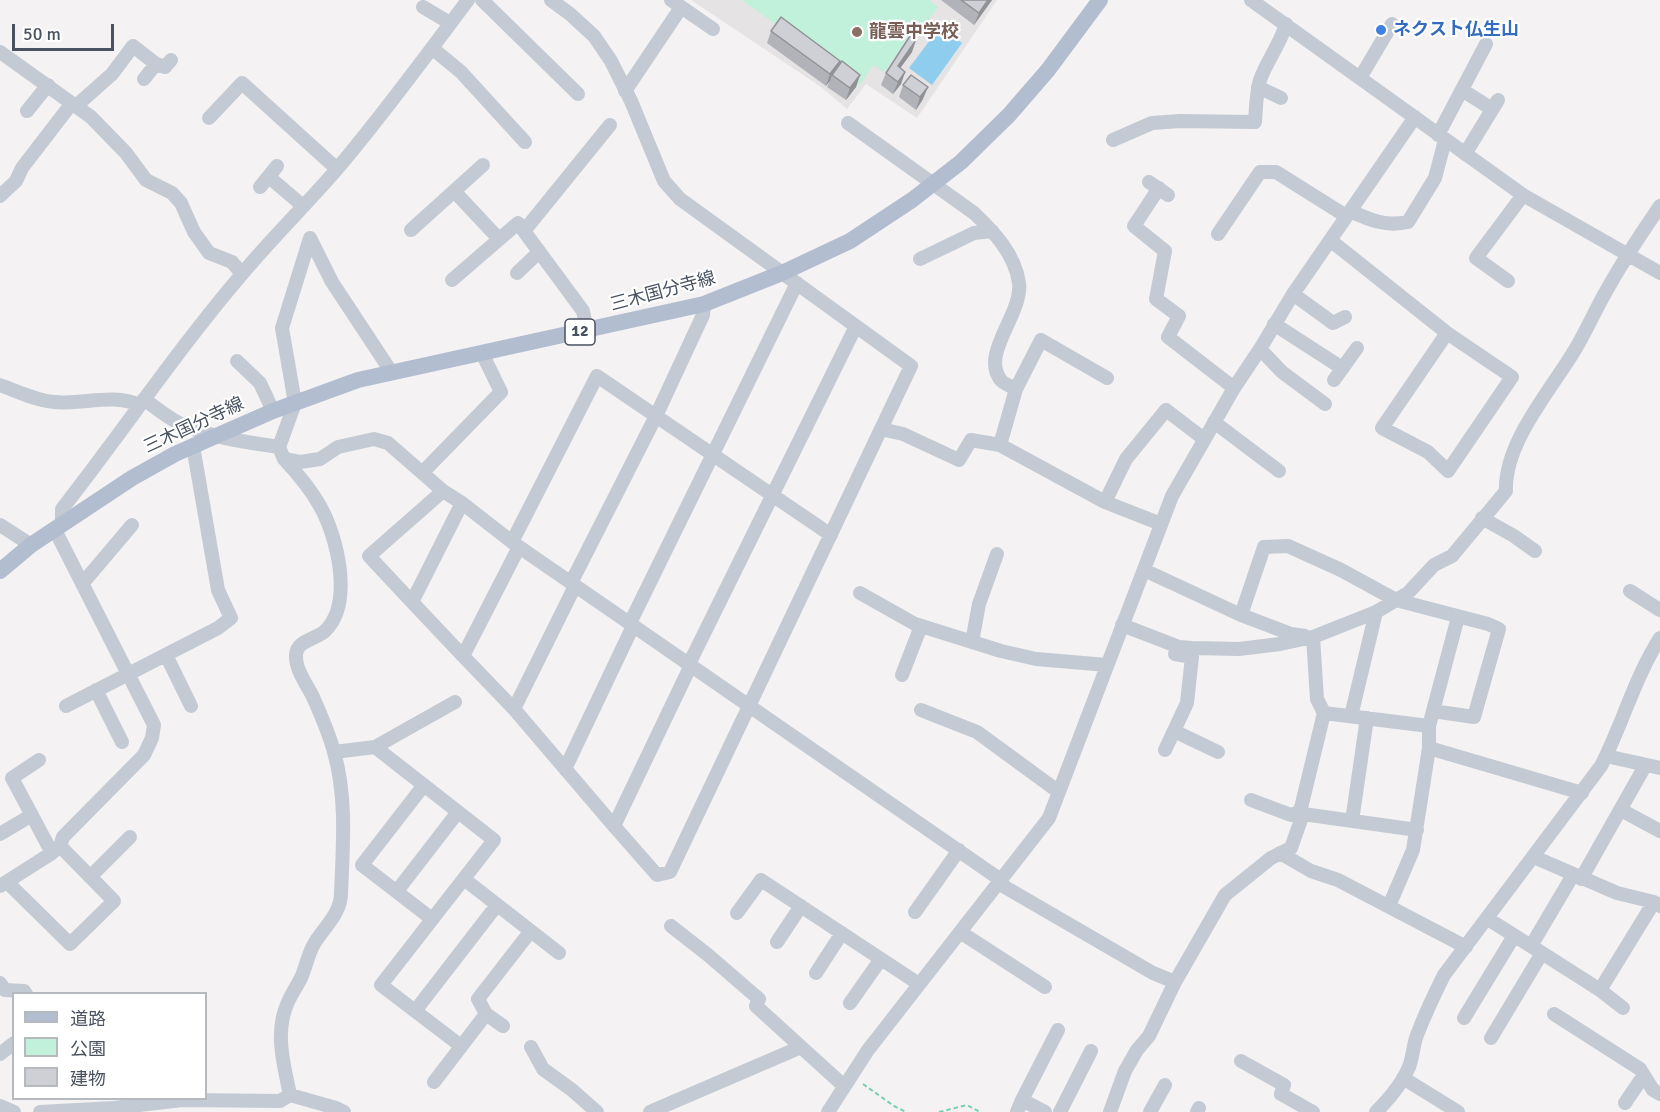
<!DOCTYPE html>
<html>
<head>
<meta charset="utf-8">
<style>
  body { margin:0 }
  #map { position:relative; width:1660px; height:1112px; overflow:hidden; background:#f4f2f2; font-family:Signika,"Noto Sans JP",sans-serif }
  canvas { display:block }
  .legend { position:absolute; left:12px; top:992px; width:195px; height:108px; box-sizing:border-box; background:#fff; border:2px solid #b6babf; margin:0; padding:8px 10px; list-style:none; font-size:18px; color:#495260 }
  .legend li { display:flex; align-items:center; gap:12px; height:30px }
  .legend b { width:30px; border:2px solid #b6babf }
  .scale { position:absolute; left:12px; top:24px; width:102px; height:27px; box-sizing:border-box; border:3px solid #495260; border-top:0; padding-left:8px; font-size:18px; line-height:21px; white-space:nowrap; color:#495260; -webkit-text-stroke:4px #fff; paint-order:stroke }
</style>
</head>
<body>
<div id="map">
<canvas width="1660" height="1112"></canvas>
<ul class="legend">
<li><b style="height:8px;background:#b2bdd0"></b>道路</li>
<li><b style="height:16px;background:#c1f1da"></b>公園</li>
<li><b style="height:16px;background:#ced0d6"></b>建物</li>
</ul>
<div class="scale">50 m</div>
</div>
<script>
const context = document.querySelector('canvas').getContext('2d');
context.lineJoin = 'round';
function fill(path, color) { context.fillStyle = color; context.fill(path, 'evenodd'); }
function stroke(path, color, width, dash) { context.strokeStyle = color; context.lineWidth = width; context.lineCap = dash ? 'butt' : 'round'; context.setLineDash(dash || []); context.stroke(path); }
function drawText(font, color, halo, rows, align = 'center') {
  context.font = font + ' Signika,"Noto Sans JP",sans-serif'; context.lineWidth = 4.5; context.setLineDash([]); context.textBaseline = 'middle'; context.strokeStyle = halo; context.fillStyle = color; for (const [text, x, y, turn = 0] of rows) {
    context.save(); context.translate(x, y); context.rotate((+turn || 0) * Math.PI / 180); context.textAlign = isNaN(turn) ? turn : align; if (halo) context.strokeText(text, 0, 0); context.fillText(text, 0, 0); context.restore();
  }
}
fill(new Path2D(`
  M691 0H997L917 118 866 84 847 109 821 87Z`), '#e5e3e4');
fill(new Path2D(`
  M742 0H929L938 7 909 47H902L884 72 873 65 860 85Z`), '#c1f1da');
fill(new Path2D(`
  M940 27 962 43 932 85 909 68Z`), '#8ecdee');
stroke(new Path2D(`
  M863 1084 894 1106 906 1112
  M939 1112 967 1105 980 1112`), '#78d0b0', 2, [4.5, 3]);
stroke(new Path2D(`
  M482 0 578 94
  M551 0 570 14 594 36 611 61 631 101 664 181 680 199 911 366 670 872 657 875 614 826
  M671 0 713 29
  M1251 0 1523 195 1660 273
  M423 7 450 23
  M432 48 461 72 525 142
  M0 52 91 117 126 153 146 180 172 193 181 203 194 232 209 253 232 262 242 274
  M1360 78 1392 24
  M144 79 156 64
  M1258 87 1281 98
  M1462 90 1492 109
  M625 91 678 12
  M76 106 112 74 133 46 156 64 165 67 171 60
  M27 111 48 85
  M209 118 242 83 337 169
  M848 123 974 213C994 232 1015 254 1019 283 1023 313 981 353 1000 379 1003 384 1011 386 1016 389
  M1438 135 1486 44
  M1113 140 1152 123 1180 121 1255 122C1256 109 1256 93 1260 80 1267 60 1280 45 1286 24
  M1465 154 1498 100
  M269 177 303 206
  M1149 182 1168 195
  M260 187 277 166
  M1159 188 1134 226 1165 251 1156 299 1179 316 1168 337 1234 388
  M454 191 499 239
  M0 196 16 181 22 168 72 103
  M1350 211C1370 220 1386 227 1408 222L1435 178 1445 140
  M411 230 483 165
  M524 231 610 125
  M1218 234 1260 172H1276L1346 216
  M1330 240 1447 333 1512 377 1448 471 1428 452 1382 428 1447 333
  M920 259 974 233 992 231
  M517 273 539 252
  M452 280 518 223 583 311 587 331
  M1508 281 1476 258 1523 195
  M1293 294 1333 323 1345 317
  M1274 324 1342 368
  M1260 349 1282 372 1325 404
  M237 361 260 383 273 411
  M1334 380 1357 348
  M0 385C17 391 37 401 55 402 82 405 113 393 139 405
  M144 399C156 408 169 419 183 425 213 438 247 442 279 447L284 459 300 462 320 459 338 447 374 439 388 443 443 491 462 503 512 542 1001 880
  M1214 422 1279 471
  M881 429 903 434 959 460 971 440 1000 445 1016 389 1041 340 1107 378
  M1000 445 1105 502 1161 524
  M279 447 295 403 282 328 310 238 332 282 392 373
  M284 459C298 474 310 488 320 506 337 536 354 603 325 631 316 639 296 641 296 655 295 669 307 685 313 697 321 715 329 733 334 752 347 797 343 846 341 893 341 914 324 927 314 944 308 954 306 967 301 978 297 986 292 993 288 1002 274 1032 284 1065 290 1095
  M423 472 501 392 482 353
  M443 491 369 556 412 602 462 503
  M1105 502 1126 459 1166 410 1204 439
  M1482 518 1514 536 1535 551
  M62 524V509C123 431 178 349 242 274 272 238 306 205 337 169 383 115 425 57 468 0
  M0 525 31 545
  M55 530 154 725 152 738 144 755 63 837 60 846
  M512 542 597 376 831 535
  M1144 570 1241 615
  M571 583 656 416 703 315 704 304
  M82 584 132 525
  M1630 591 1660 610
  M860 593 915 624 1001 651 1036 659 1107 665
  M412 602 463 656 519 547
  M630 623 797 283
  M1122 625 1179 647 1192 648 1239 649 1280 644 1313 637 1376 612 1408 593 1434 565 1452 556 1506 491C1504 442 1552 389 1576 348 1586 331 1594 313 1604 295 1621 264 1640 235 1660 206
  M1305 636 1291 634 1241 615 1264 547 1288 546 1341 570 1396 600 1488 624 1499 629 1474 717 1433 711
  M1313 637 1317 699 1324 713
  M972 642 979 604 997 554
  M166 655 191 706
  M463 656 514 709 575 586
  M689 664 856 326
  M902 675 921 626
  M96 690 122 742
  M66 706 218 628 231 618 218 590 193 446
  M514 709 614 826 691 665
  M921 710 977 732 1059 792
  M1351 716 1376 612
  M1174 731 1218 752
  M375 747 455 702
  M1429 748 1582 793
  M1165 750 1187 703 1192 657 1175 654
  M334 752 375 747 494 840 381 985 461 1046
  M1606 756 1660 768
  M39 760 12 778 52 853
  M565 769 633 626
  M424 785 362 865 432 919
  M1251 800 1291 815 1300 812
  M1621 810 1660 831
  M1352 821 1367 718
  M1417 830 1303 814 1300 812 1324 713 1429 726
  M0 834 32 815
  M1280 853 1311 871 1338 880 1466 947
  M1534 857 1617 893 1654 902 1660 906
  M90 877 130 837
  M464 879 559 953
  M1581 879 1645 766
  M998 883 1153 973 1175 982
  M0 886 52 853 60 846 114 901 70 944 7 882
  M397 891 458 812
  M1389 906 1413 850 1429 748V726L1458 617
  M915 912 959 850
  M737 913 761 880 919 984
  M1488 919 1542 953 1491 1038
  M671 926 708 955 759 999 756 1006 801 1047
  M960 932 1045 987
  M777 942 801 906
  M1531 946 1573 875
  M1542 953 1600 990 1654 902
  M816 973 842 933
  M0 983 5 990 24 991 26 994
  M1600 990 1623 1008
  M850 1003 881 959
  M415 1011 497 905
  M1554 1014 1640 1069 1653 1090 1660 1094
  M1464 1018 1514 936
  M503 1026 486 1014 478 999 530 932
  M531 1047 543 1069 572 1090 597 1112
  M0 1054 14 1043
  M1241 1061 1284 1085 1281 1094 1313 1112
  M1403 1078 1458 1112
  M434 1082 486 1014
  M1022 1100 1058 1030
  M1625 1103 1644 1075
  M0 1106 14 1112
  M40 1112 114 1108 182 1100 280 1101 290 1095 336 1108 344 1112
  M650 1112 801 1047 844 1086
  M828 1112 868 1050 1049 818 1172 496 1234 388 1260 349 1293 294 1415 117
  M1017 1112 1022 1100 1045 1112
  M1060 1112 1091 1051
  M1110 1112 1125 1071 1137 1050 1149 1036 1175 982 1225 895 1271 858 1291 848 1303 814
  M1150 1112 1165 1085
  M1197 1112 1199 1108
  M1376 1112C1389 1099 1402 1084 1409 1067 1413 1057 1413 1045 1417 1035 1425 1014 1434 995 1444 975L1601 766C1623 723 1634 679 1660 638`), '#c3cad3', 14);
stroke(new Path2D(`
  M0 571 31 545 132 478 175 454 273 411 358 380 704 304 782 273 850 241 912 200 961 162 1009 115 1048 70 1100 0`), '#b2bdd0', 16);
fill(new Path2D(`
  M941 0H992L974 25Z
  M771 31 840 61 838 67 860 75 856 87 846 100 827 87 830 81 826 86 767 43Z
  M912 52 900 68 905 72 901 84 893 94 881 85 886 73Z
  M903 85 923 99 916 110 899 97Z`), '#b1b3b8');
fill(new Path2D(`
  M988 0H992L974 25 979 13Z
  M916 40 912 52 893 78 898 66Z
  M840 61 836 73 832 75 830 81 826 86 830 74Z
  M905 72 901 84 893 94 898 82Z
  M860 75 856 87 846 100 850 88Z
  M928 87 923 99 916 110 920 97Z`), '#909296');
const building = new Path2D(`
  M961 0H988L979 13Z
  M781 17 840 61 830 74 771 31Z
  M910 36 916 40 898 66 905 72 898 82 886 73Z
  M842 61 860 75 850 88 832 75Z
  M911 75 928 87 920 97 903 85Z`);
fill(building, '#ced0d6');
stroke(building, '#909296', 1.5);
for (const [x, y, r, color] of [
  [1381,30,6,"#3f7fe0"],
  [857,32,6,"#8d6e63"]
]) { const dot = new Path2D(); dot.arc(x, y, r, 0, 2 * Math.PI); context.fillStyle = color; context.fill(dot); stroke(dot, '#fff', 2); }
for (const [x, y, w] of [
  [580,332,30]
]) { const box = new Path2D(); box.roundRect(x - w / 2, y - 13, w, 26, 4.5); context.fillStyle = '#fff'; context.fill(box); stroke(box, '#495260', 1.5); }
drawText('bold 16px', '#495260', null, [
  ["12",580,332]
]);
drawText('bold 18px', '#366cbe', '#fff', [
  ["ネクスト仏生山",1393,30]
], 'left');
drawText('bold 18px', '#785e54', '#fff', [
  ["龍雲中学校",869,32]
], 'left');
drawText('18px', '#495260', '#fff', [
  ["三木国分寺線",663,292,-15],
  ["三木国分寺線",194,426,-25]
]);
</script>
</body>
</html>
